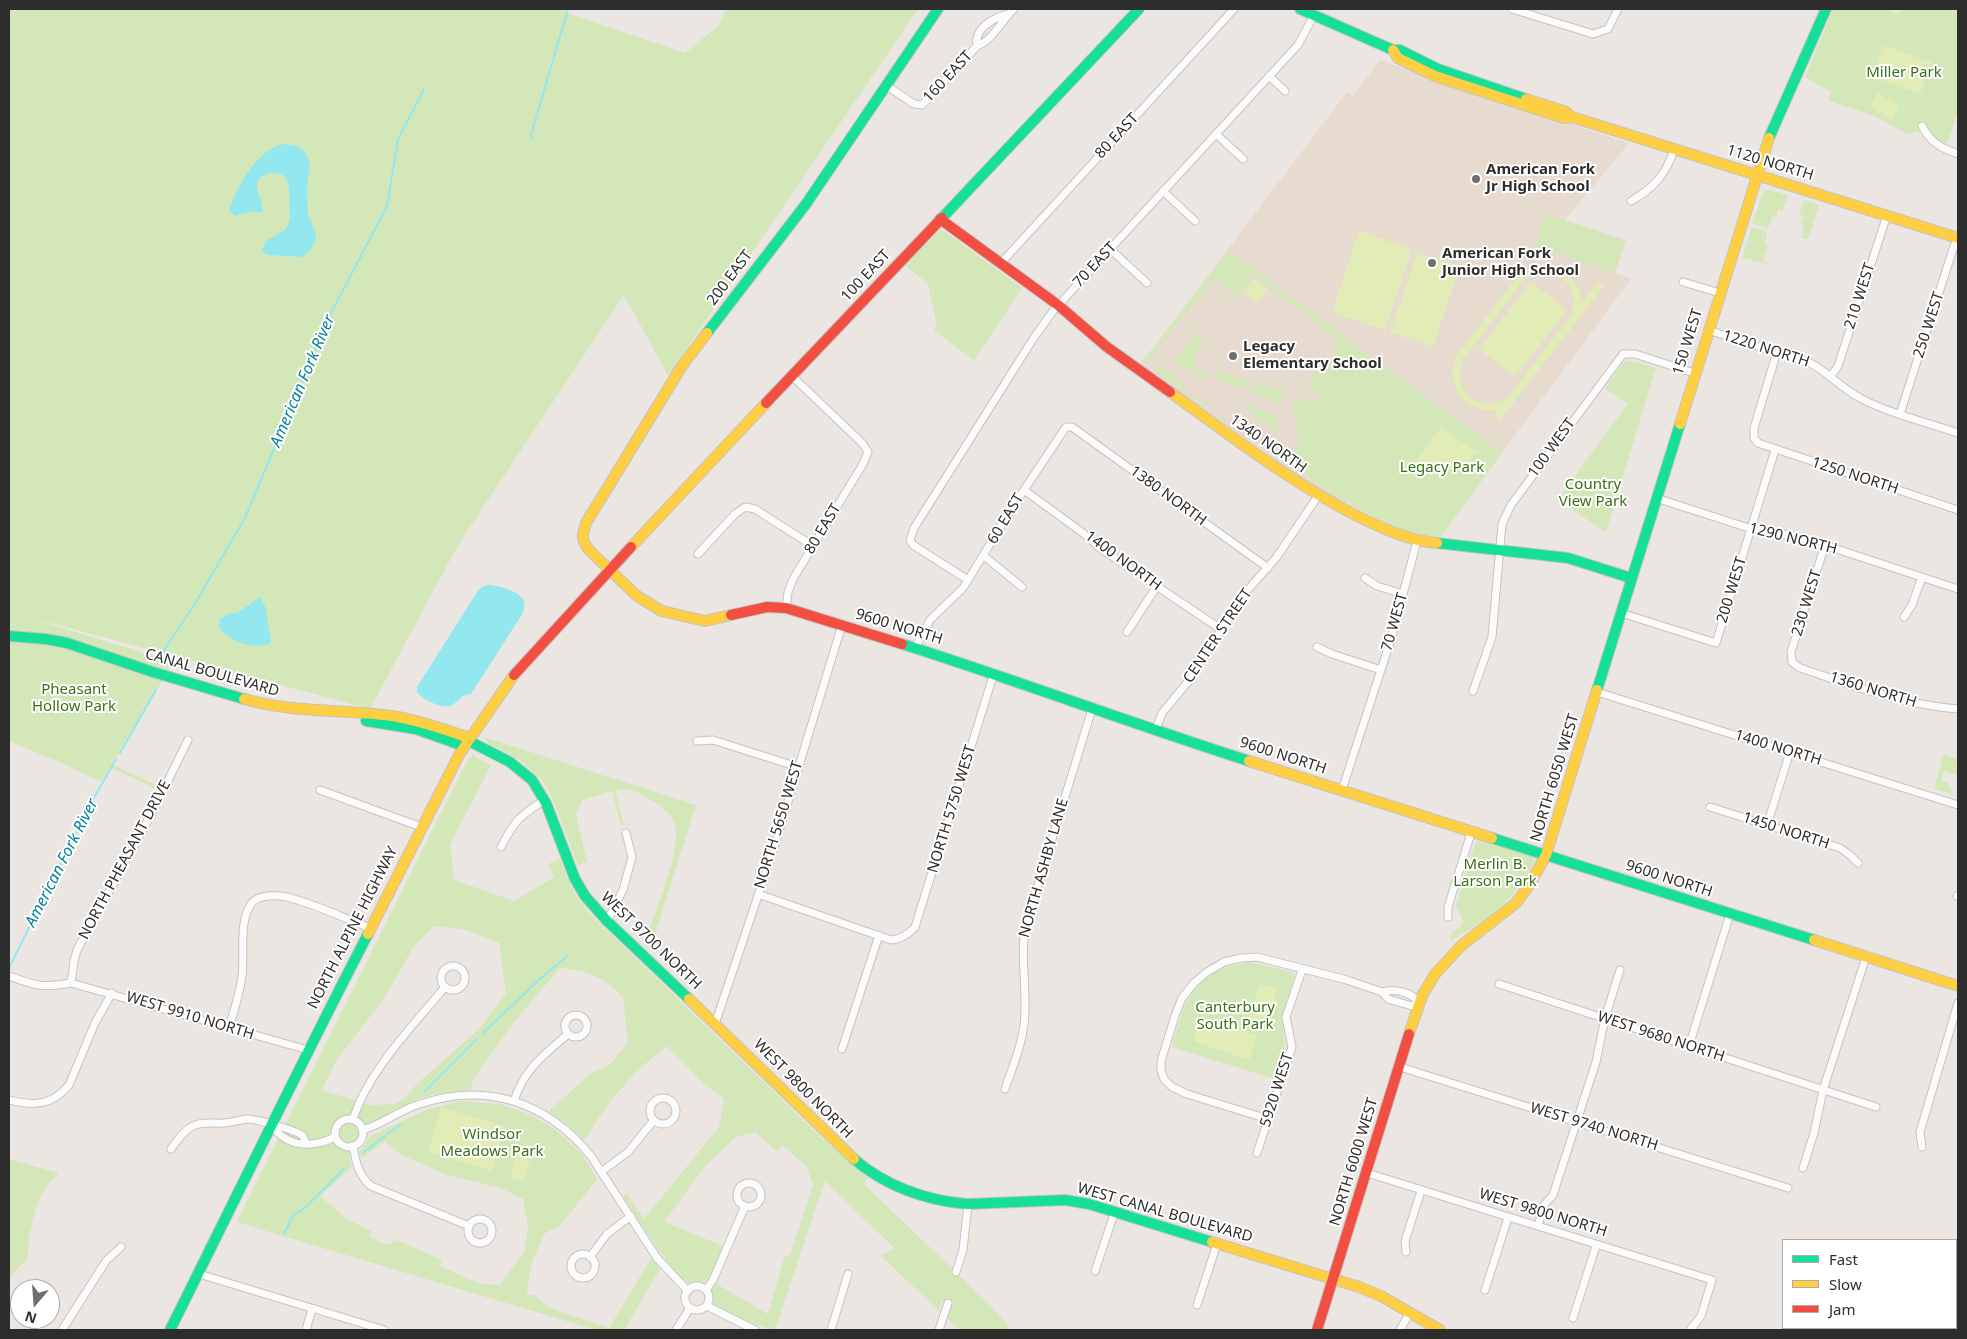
<!DOCTYPE html>
<html>
<head>
<meta charset="utf-8">
<style>
  body { margin:0 }
  #map { position:relative; width:1967px; height:1339px; overflow:hidden; background:#ece6e2; font-family:"Noto Sans",sans-serif }
  canvas { display:block }
  .frame { position:absolute; inset:0; border:10px solid #2d2d2d; pointer-events:none }
  .legend { position:absolute; left:1782px; top:1239px; width:175px; height:90px; box-sizing:border-box; background:#fff; border:1px solid #ababab; margin:0; padding:6px 9px; list-style:none; font-size:15px; color:#2d2d2d }
  .legend li { display:flex; align-items:center; gap:10px; height:25px }
  .legend b { width:25px; border:1px solid #ababab }
  .north { position:absolute; left:10px; top:1279px; width:50px; height:50px; box-sizing:border-box; background:#fff; border:1px solid #ababab; border-radius:50%; rotate:198deg; font-size:14px; font-weight:700; line-height:20px; text-align:center; color:#2d2d2d }
  .north::after { content:''; display:block; margin:auto; width:18px; height:22px; background:#706e6c; clip-path:polygon(50% 0,100% 100%,50% 72%,0 100%) }
</style>
</head>
<body>
<div id="map">
<canvas width="1967" height="1339"></canvas>
<div class="frame"></div>
<ul class="legend">
<li><b style="height:6px;background:#16e098"></b>Fast</li>
<li><b style="height:6px;background:#ffcf43"></b>Slow</li>
<li><b style="height:6px;background:#f24e42"></b>Jam</li>
</ul>
<div class="north">N</div>
</div>
<script>
const context = document.querySelector('canvas').getContext('2d');
context.lineJoin = 'round';
function fill(path, color) { context.fillStyle = color; context.fill(path, 'evenodd'); }
function stroke(path, color, width, dash) { context.strokeStyle = color; context.lineWidth = width; context.lineCap = dash ? 'butt' : 'round'; context.setLineDash(dash || []); context.stroke(path); }
function drawText(font, color, halo, rows, align = 'center') {
  context.font = font + ' "Noto Sans",sans-serif'; context.lineWidth = 4; context.setLineDash([]); context.textBaseline = 'middle'; context.strokeStyle = halo; context.fillStyle = color; for (const [text, x, y, turn = 0] of rows) {
    context.save(); context.translate(x, y); context.rotate((+turn || 0) * Math.PI / 180); context.textAlign = isNaN(turn) ? turn : align; if (halo) context.strokeText(text, 0, 0); context.fillText(text, 0, 0); context.restore();
  }
}
fill(new Path2D(`
  M1380 60 1629 143 1565 220 1626 240 1615 273 1631 279 1502 453 1437 405 1363 512 1298 476 1141 364 1347 92 1353 96Z`), '#e7dbd0');
fill(new Path2D(`
  M9 9H564L567 13 685 53 719 25 726 9H918L668 376 624 295 458 545 370 709 17 614 174 662 111 764 158 786 156 789 110 767 101 782 64 764 9 741Z
  M1833 9H1886L1898 13 1900 9H1958V111L1947 144 1918 131 1908 134 1872 115 1829 101 1831 92 1805 77Z
  M1764 190H1770L1788 195 1783 211 1778 210 1776 217 1773 216 1768 228 1752 223Z
  M1804 200 1819 205 1808 239 1801 238 1804 227 1801 225 1804 216 1799 215Z
  M1545 214 1625 241 1615 273 1534 246Z
  M1752 227 1767 232 1765 243 1768 244 1763 261 1767 264 1743 258V255Z
  M941 229 1022 288 974 361 934 330 937 326 928 284 905 265Z
  M1229 250 1231 252V257H1232V253L1502 453 1441 537 1420 535 1396 528 1316 487 1317 485 1365 510 1292 468 1295 450 1302 441 1297 437 1293 404 1302 397 1318 402 1321 391 1309 388 1315 372 1326 375 1336 345 1339 346 1340 345 1337 343 1338 340 1253 274 1236 296 1213 279 1146 364 1142 362Z
  M1194 333 1204 335 1193 367 1210 373 1209 379 1189 371 1173 361Z
  M1625 361H1632L1656 368 1606 532 1557 500 1628 404 1605 388Z
  M1157 366H1160L1184 383 1182 388 1203 403 1206 399 1209 402 1204 406 1154 370Z
  M1218 371 1248 381 1246 390 1215 380Z
  M1255 383 1284 392 1281 405 1251 392Z
  M1247 405C1259 408 1274 411 1278 424L1277 431 1246 409Z
  M484 737 696 805 650 950 644 944C653 916 682 851 675 825 671 813 661 806 651 800 641 793 628 787 615 790L624 825 621 826 612 791 583 800 576 813 587 862 578 865 551 795 542 780 520 760 489 744Z
  M1958 752V776L1944 771 1941 781 1948 783 1952 794 1934 789 1943 755 1956 759Z
  M474 754 475 757 491 765 450 845 454 880 514 901 554 877 548 864 560 859 573 891 588 912 824 1140 868 1178 864 1184 991 1306 1012 1330H959L947 1319 951 1305 942 1300 939 1311 881 1256 894 1248 825 1181 775 1330C764 1329 717 1311 713 1302 709 1295 711 1289 715 1283L768 1314 785 1255 789 1257 813 1185 806 1166 782 1145 777 1152 756 1132 736 1137 707 1164 664 1222 723 1246 713 1270 705 1281 691 1284C672 1278 636 1215 623 1196L626 1193 644 1219 719 1127 724 1099 703 1083 667 1046 638 1070 611 1100 584 1140 572 1128 549 1111 590 1074 610 1064 628 1043 623 997C601 976 590 971 560 968L510 1027 473 1080 471 1090 447 1092 423 1097 398 1108 370 1124 349 1159 352 1167 320 1196 348 1220 372 1231 370 1237 387 1245 397 1240 442 1260 440 1266C462 1275 475 1285 500 1285L524 1252 528 1226 523 1199 500 1188 448 1175 401 1155 385 1141 362 1158 359 1153 370 1136 426 1110 460 1101 500 1104 531 1115 555 1129 582 1154 597 1179 560 1226 545 1233 533 1259 526 1294 536 1296 549 1308 609 1328 651 1258 660 1269 624 1330H596L243 1224 237 1221 468 759ZM435 926 462 929 499 943 506 993 480 1028 418 1083 403 1099 395 1104 370 1105 322 1090 337 1060 387 994 414 946Z
  M1481 839 1532 856 1535 861C1514 902 1489 919 1450 941L1452 931 1459 928 1463 921 1456 906 1476 841Z
  M1250 962 1292 972 1294 977 1282 1017 1285 1048 1274 1079 1172 1047C1186 997 1193 971 1250 962Z
  M9 1159 59 1173 47 1185 37 1204 29 1237 28 1257 9 1279Z`), '#d4e7b9');
fill(new Path2D(`
  M1883 45 1931 62 1920 94 1872 77Z
  M1878 93 1900 106 1892 119 1870 107Z
  M1359 231 1412 249 1385 330 1332 313Z
  M1418 252 1460 266 1433 347 1390 332Z
  M1540 265C1563 266 1579 279 1582 303L1598 282 1604 286 1500 420 1494 416 1499 410H1483L1468 404 1457 393 1452 374 1456 356 1517 277 1524 271ZM1541 272C1567 273 1579 291 1571 316L1507 398C1479 415 1451 391 1463 360L1522 282 1534 274Z
  M1253 278 1267 289 1257 303 1243 292Z
  M1531 282 1567 310 1515 377 1479 349Z
  M1441 427 1477 452C1461 472 1438 472 1416 462Z
  M1260 984 1277 989 1267 1023 1249 1018Z
  M1201 1017 1257 1035 1249 1060 1193 1041Z
  M441 1107 505 1126 492 1171 428 1152Z
  M518 1153 531 1157 523 1181 510 1177Z`), '#e2ecb7');
fill(new Path2D(`
  M283 144 297 146 305 152 310 162 307 189 308 213 316 236 314 245 303 257 270 255 263 253 262 249 266 241 286 229 290 218 289 187 285 176C278 173 272 172 265 175 247 182 266 200 262 212L259 213 252 211 235 216 230 212V208C237 186 258 149 283 144Z
  M486 585C496 585 519 590 524 601 525 604 524 610 523 613L471 694C459 695 460 702 450 706 442 709 421 699 417 692V687L479 589Z
  M260 597 265 606 271 641 270 644C254 649 227 642 219 626L220 619 231 613H237Z`), '#93e8f0');
stroke(new Path2D(`
  M533 140 531 135 568 9
  M167 665 164 650 193 607 245 518 329 317 387 206 398 139 424 89
  M120 753 156 690
  M9 968 90 805 116 759
  M483 1033 542 977 567 956
  M424 1092 477 1039
  M364 1152 401 1124
  M284 1234 293 1216 307 1206 344 1169`), '#93e8f0', 2);
const street = new Path2D(`
  M1512 9 1593 34 1608 29 1618 9
  M977 46C974 28 993 18 1008 14
  M1269 76 1285 91
  M887 86 914 104 922 105 977 46C993 40 1002 20 1014 9
  M1922 126C1931 143 1941 148 1958 154
  M1216 134 1243 159
  M1163 191 1195 221
  M1631 201C1654 188 1666 174 1674 150
  M1110 249 1147 283
  M1001 263 1234 9
  M1683 282 1720 293
  M1708 330 1810 363C1828 372 1842 389 1860 398 1890 414 1926 422 1958 433
  M1777 352 1754 428V438L1758 443 1958 510
  M1831 376 1838 366 1887 215
  M1900 414 1954 246 1958 238
  M1024 490 1083 533 1100 548 1222 630
  M1656 498 1758 531 1783 534 1809 540 1958 589
  M1825 545 1791 652 1792 662 1800 668C1852 685 1903 705 1958 709
  M698 554 735 514 745 507 755 509 813 546
  M984 556 1022 587
  M1365 578 1377 586 1403 594
  M968 580 913 545 910 540 914 528 1033 339 1053 311 1298 45 1314 15
  M786 608 788 592 793 579 863 464 868 452 862 443 792 376
  M1621 613 1716 643 1775 450
  M1904 617 1912 605 1922 577
  M1127 632 1157 586
  M1317 647 1332 654 1381 670
  M915 648 930 620 963 588 1016 502 1066 427H1072L1268 568
  M1473 691 1492 637 1502 524 1511 505 1623 354H1635L1694 373
  M1597 692 1958 805
  M1156 729 1162 713 1187 683 1245 593 1276 558 1318 496
  M697 741 713 740 798 767
  M320 790 421 827
  M1342 790 1392 636 1417 541
  M1710 807 1840 848 1850 855 1858 863
  M1767 825 1790 752
  M501 847C515 820 519 817 544 800
  M758 894 891 940C902 939 908 934 915 927L994 673
  M1957 896H1958
  M1448 917V907L1471 833
  M607 921 623 890 632 857 626 833
  M441 978a12 12 0 1 1 24 0a12 12 0 1 1-24 0Z
  M9 976C37 986 42 988 71 983L308 1050
  M71 983 74 961 77 950 152 813 188 740
  M1499 984 1876 1107
  M565 1026a11 11 0 1 1 22 0a11 11 0 1 1-22 0Z
  M715 1024 772 854 842 625
  M229 1028C234 1010 240 993 242 976 245 953 238 924 251 904 258 894 277 895 287 897 315 904 344 918 370 928
  M1689 1046 1730 914
  M842 1049 879 935
  M1400 1067 1788 1188
  M1005 1089C1014 1063 1025 1038 1025 1010 1026 980 1020 953 1026 924L1092 709
  M650 1111a13 13 0 1 1 26 0a13 13 0 1 1-26 0Z
  M9 1100C33 1106 52 1106 69 1085L95 1023 112 993
  M514 1101C524 1069 544 1055 568 1034
  M335 1133a14 14 0 1 1 28 0a14 14 0 1 1-28 0Z
  M353 1119C369 1070 412 1027 445 987
  M1268 1119 1187 1094 1172 1087 1164 1079 1161 1070V1061L1175 1016 1182 998 1194 983 1207 972 1224 962 1241 958 1257 957 1347 980 1382 992 1388 999 1412 1006 1419 1003C1412 992 1394 988 1382 992
  M272 1126C288 1148 312 1148 335 1137
  M362 1130C382 1125 398 1111 417 1105 485 1081 546 1101 591 1156L657 1258 688 1291
  M353 1146C356 1162 358 1175 371 1186L469 1226
  M1922 1147 1920 1132 1958 1003
  M171 1149C177 1141 183 1131 193 1126 202 1121 214 1124 224 1123 231 1123 239 1120 247 1119 256 1119 296 1130 303 1136 304 1138 305 1141 306 1143
  M1257 1153 1292 1047 1286 1017 1302 970
  M1803 1168 1814 1133 1823 1090 1866 957
  M601 1172 628 1152 654 1120
  M1367 1173 1712 1280 1701 1316 1690 1330
  M737 1195a12 12 0 1 1 24 0a12 12 0 1 1-24 0Z
  M468 1231a12 12 0 1 1 24 0a12 12 0 1 1-24 0Z
  M1538 1226 1544 1205 1553 1195 1596 1062 1605 1018 1620 970
  M1406 1252 1405 1241 1421 1191
  M571 1266a12 12 0 1 1 24 0a12 12 0 1 1-24 0Z
  M590 1257 607 1234 631 1216
  M1095 1271 1115 1211
  M956 1272 963 1250 968 1204
  M199 1274 384 1330
  M685 1298a12 12 0 1 1 24 0a12 12 0 1 1-24 0Z
  M706 1290 713 1280 745 1206
  M1485 1290 1508 1218
  M1197 1305 1217 1244
  M707 1306 755 1330
  M1573 1318 1596 1246
  M62 1330 106 1261 121 1247
  M306 1330 312 1309
  M676 1330 690 1308
  M831 1330 848 1274
  M939 1330 948 1303
  M1400 1330 1409 1314`);
const fast = new Path2D(`
  M1300 9 1393 50H1400L1438 69 1526 99
  M1769 138 1826 9
  M942 218 1139 9
  M707 333 806 204 938 9
  M1437 543 1568 558 1631 578
  M9 636 46 639 67 643 153 672 244 699
  M902 644C1019 681 1133 724 1249 761
  M1597 690 1680 424
  M366 721 416 729 464 746
  M467 740 510 762 532 780 546 803 575 879 585 896 607 921 689 999
  M1492 838 1814 940
  M854 1159C885 1186 927 1201 968 1204L1065 1200 1089 1204 1212 1242
  M170 1330C236 1198 300 1065 368 934`);
const slow = new Path2D(`
  M1393 50 1398 58 1435 76 1564 118 1572 117
  M1526 99 1566 112 1572 117 1958 238
  M707 333 682 366 586 523C582 535 581 540 589 550L637 596 662 611 705 621 731 615
  M1170 392C1230 435 1289 481 1355 515 1382 528 1406 540 1437 543
  M1680 424 1769 138
  M631 547 766 403
  M244 699C293 713 342 709 392 716 418 720 444 729 469 738
  M1249 761 1492 838
  M368 934 460 753 514 675
  M1814 940 1958 986
  M689 999 854 1159
  M1409 1034 1422 996 1435 974 1462 945 1516 903 1530 884 1546 855 1597 690
  M1212 1242 1359 1287 1381 1296 1440 1330`);
const jam = new Path2D(`
  M940 219 1058 305 1107 347 1170 392
  M766 403 942 218
  M731 615 767 607 786 608 902 644
  M514 675 631 547
  M1317 1330 1409 1034`);
stroke(street, '#c5c3c3', 9);
stroke(fast, '#c5c3c3', 12);
stroke(slow, '#c5c3c3', 12);
stroke(jam, '#c5c3c3', 12);
stroke(street, '#fcfbfb', 7);
stroke(fast, '#16e098', 10);
stroke(slow, '#ffcf43', 10);
stroke(jam, '#f24e42', 10);
for (const [x, y, r, color] of [
  [1476,179,5,"#706e6c"],
  [1432,263,5,"#706e6c"],
  [1233,356,5,"#706e6c"]
]) { const dot = new Path2D(); dot.arc(x, y, r, 0, 2 * Math.PI); context.fillStyle = color; context.fill(dot); stroke(dot, '#fff', 2); }
drawText('15px', '#397016', '#fff', [
  ["Miller Park",1904,73],
  ["Legacy Park",1442,468],
  ["Country",1593,485],
  ["View Park",1593,502],
  ["Pheasant",74,690],
  ["Hollow Park",74,707],
  ["Merlin B.",1495,865],
  ["Larson Park",1495,882],
  ["Canterbury",1235,1008],
  ["South Park",1235,1025],
  ["Windsor",492,1135],
  ["Meadows Park",492,1152]
]);
drawText('15px', '#2d2d2d', '#fff', [
  ["160 EAST",948,77,-47],
  ["80 EAST",1117,136,-47],
  ["1120 NORTH",1770,163,17],
  ["70 EAST",1095,265,-47],
  ["100 EAST",866,276,-47],
  ["200 EAST",730,278,-53],
  ["210 WEST",1860,296,-72],
  ["250 WEST",1929,325,-72],
  ["150 WEST",1688,342,-73],
  ["1220 NORTH",1766,349,18],
  ["1340 NORTH",1268,444,35],
  ["100 WEST",1552,448,-54],
  ["1250 NORTH",1855,476,18],
  ["1380 NORTH",1168,496,36],
  ["60 EAST",1006,519,-59],
  ["80 EAST",823,529,-59],
  ["1290 NORTH",1793,539,14],
  ["1400 NORTH",1123,561,36],
  ["200 WEST",1732,590,-73],
  ["230 WEST",1807,603,-73],
  ["70 WEST",1395,622,-74],
  ["9600 NORTH",899,627,17],
  ["CENTER STREET",1218,636,-56],
  ["CANAL BOULEVARD",212,673,16],
  ["1360 NORTH",1873,690,17],
  ["1400 NORTH",1778,748,17],
  ["9600 NORTH",1283,756,18],
  ["NORTH 6050 WEST",1555,778,-73],
  ["NORTH 5750 WEST",952,809,-73],
  ["NORTH 5650 WEST",779,825,-73],
  ["1450 NORTH",1786,831,18],
  ["NORTH PHEASANT DRIVE",125,860,-62],
  ["NORTH ASHBY LANE",1044,868,-74],
  ["9600 NORTH",1669,879,18],
  ["NORTH ALPINE HIGHWAY",353,928,-63],
  ["WEST 9700 NORTH",651,941,44],
  ["WEST 9910 NORTH",190,1016,17],
  ["WEST 9680 NORTH",1661,1037,18],
  ["WEST 9800 NORTH",803,1089,45],
  ["5920 WEST",1277,1090,-72],
  ["WEST 9740 NORTH",1594,1127,17],
  ["NORTH 6000 WEST",1354,1162,-73],
  ["WEST CANAL BOULEVARD",1165,1213,16],
  ["WEST 9800 NORTH",1543,1213,17]
]);
drawText('bold 15px', '#2d2d2d', '#fff', [
  ["American Fork",1486,170],
  ["Jr High School",1486,187],
  ["American Fork",1442,254],
  ["Junior High School",1442,271],
  ["Legacy",1243,347],
  ["Elementary School",1243,364]
], 'left');
drawText('italic 16px', '#068099', '#fff', [
  ["American Fork River",303,381,-67],
  ["American Fork River",62,863,-63]
]);
</script>
</body>
</html>
